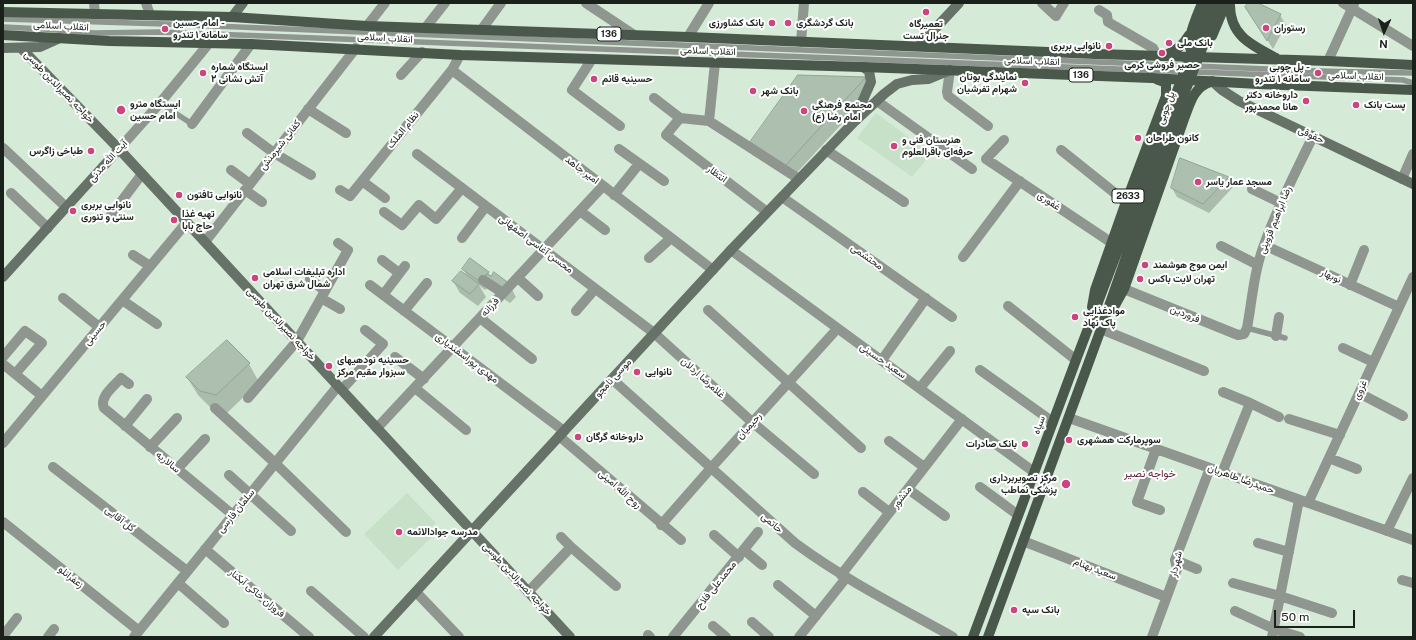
<!DOCTYPE html>
<html>
<head>
<meta charset="utf-8">
<style>
  body { margin:0 }
  #map { position:relative; width:1416px; height:640px; overflow:hidden; background:#d6ead8; font-family:"Public Sans",sans-serif }
  canvas { display:block }
  .frame { position:absolute; inset:0; border:4px solid #1a211b; pointer-events:none }
  .north { position:absolute; left:1364px; top:12px; width:40px; height:40px; -webkit-text-stroke:3px #fff; paint-order:stroke; rotate:183deg; font-size:11px; font-weight:700; line-height:16px; text-align:center; color:#1a211b }
  .north::after { content:''; display:block; margin:auto; width:14px; height:18px; background:#1a211b; clip-path:polygon(50% 0,100% 100%,50% 72%,0 100%) }
  .scale { position:absolute; left:1274px; top:610px; width:81px; height:18px; box-sizing:border-box; border:2px solid #1a211b; border-top:0; padding-left:5px; font-size:12px; line-height:14px; white-space:nowrap; color:#1a211b; -webkit-text-stroke:3px #fff; paint-order:stroke }
</style>
</head>
<body>
<div id="map">
<canvas width="1416" height="640"></canvas>
<div class="frame"></div>
<div class="north">N</div>
<div class="scale">50 m</div>
</div>
<script>
const context = document.querySelector('canvas').getContext('2d');
context.lineJoin = 'round';
function fill(path, color) { context.fillStyle = color; context.fill(path, 'evenodd'); }
function stroke(path, color, width, dash) { context.strokeStyle = color; context.lineWidth = width; context.lineCap = dash ? 'butt' : 'round'; context.setLineDash(dash || []); context.stroke(path); }
function drawText(font, color, halo, rows, align = 'center') {
  context.font = font + ' "Public Sans",Vazirmatn,sans-serif'; context.lineWidth = 4; context.setLineDash([]); context.textBaseline = 'middle'; context.strokeStyle = halo; context.fillStyle = color; for (const [text, x, y, turn = 0] of rows) {
    context.save(); context.translate(x, y); context.rotate((+turn || 0) * Math.PI / 180); context.textAlign = isNaN(turn) ? turn : align; if (halo) context.strokeText(text, 0, 0); context.fillText(text, 0, 0); context.restore();
  }
}
fill(new Path2D(`
  M876 113 931 154 912 177 857 138Z
  M407 493 436 523 429 530 434 535 398 570 364 534Z`), '#c7e1c9');
fill(new Path2D(`
  M1249 3H1256L1280 15 1286 25 1273 49 1252 16Z
  M866 78 873 90 791 179 750 145Z
  M1228 177 1233 187 1209 213 1177 197 1172 188Z
  M463 269 488 272 491 278 509 284 516 297 510 303 492 291 489 286 485 290 479 285 486 297 478 306 460 293 453 281 468 277Z
  M249 364 259 382 227 413 212 409 198 395 187 377Z`), '#0003');
const building = new Path2D(`
  M1248 3H1258L1281 14 1267 41 1245 7Z
  M798 75 866 77 784 167 748 145Z
  M1180 158 1229 177 1203 204 1171 188Z
  M470 258 489 272 479 281 462 269Z
  M461 271 479 284 470 294 452 281Z
  M494 272 510 284 503 291 484 278 487 274 491 276Z
  M227 340 250 363 216 395 200 391 186 377Z`);
fill(building, '#adc0af');
stroke(building, '#91a393', 1);
stroke(new Path2D(`
  M3 19 165 24 1317 71 1413 73
  M3 27 44 29 94 33 160 32 1403 80 1413 83
  M160 103 192 124
  M1247 328 1285 338`), '#8e968f', 5.5);
stroke(new Path2D(`
  M94 3 95 14
  M146 3 150 15
  M586 3 634 35
  M1042 3 1056 16 1064 3
  M1343 3 1413 46
  M1099 10 1107 15 1108 22 1153 48 1157 56
  M367 26 385 3
  M426 27 445 3
  M482 29 501 3
  M688 37 709 3
  M801 42 804 3
  M592 59 572 90 620 126
  M1328 61 1354 4
  M715 63 709 121 799 179
  M452 70 713 270
  M950 70 947 92 948 96 988 126
  M401 75 422 52
  M654 98 680 118
  M877 101 972 169
  M308 109 346 133
  M709 121 680 118 666 135 767 212
  M192 124 251 44
  M247 133 274 153 311 175
  M1004 140 986 159 1112 243
  M3 148 66 207
  M119 149 160 103 210 42
  M619 149 664 181
  M826 150 904 202
  M1061 150 1126 202
  M417 154 654 333 752 422 814 474
  M231 170 250 184
  M1402 179 1413 154
  M362 181 385 198
  M1252 189 1281 203
  M245 190 262 202
  M340 190 350 196 452 70 460 55
  M11 193 48 228
  M614 195 639 164
  M782 197 952 317
  M580 211 605 230
  M384 212 402 225 419 205 436 219 462 188
  M111 215 142 174
  M462 238 486 206
  M205 242 356 48
  M1264 245 1399 307
  M1221 246 1258 265
  M731 250C832 325 933 398 1034 472
  M133 255 150 266
  M963 257 1020 181
  M649 258 671 238
  M382 260 399 273
  M518 278 538 296
  M310 279 325 291
  M483 280 503 293
  M370 285 564 431
  M1350 285 1364 250
  M1124 289 1238 335 1244 334 1247 328C1252 301 1254 271 1264 245 1277 207 1296 172 1313 136
  M383 295 405 266
  M63 298 99 327
  M321 298 340 309
  M122 300 157 324
  M1008 306 1076 360
  M708 310 861 448
  M404 311 427 283
  M576 311 595 289
  M480 318 532 359
  M1101 329 1204 371
  M1276 336 1279 317
  M1343 348 1373 362
  M3 357 25 331 42 343 15 374
  M395 357 424 379
  M882 360 926 298
  M3 364 42 396
  M980 370 1053 422
  M612 379 795 543C845 580 899 607 953 637
  M129 384 121 378C114 386 99 397 104 408L233 515
  M346 385 383 344 365 330
  M415 388 466 430
  M920 388 950 351
  M1223 392 1250 403 1279 417
  M1359 393 1403 416
  M248 398 297 341 348 250 338 243
  M215 408 275 463 346 532
  M1069 418 1413 540
  M1289 419 1340 435
  M125 426 147 399
  M377 428 603 186
  M559 436 681 540
  M889 441 924 467
  M3 443 187 222
  M150 447 177 418
  M1156 449 1137 502 1160 510
  M1329 458 1357 469
  M53 467 187 571
  M177 469 205 439
  M1222 473 1250 403
  M229 475 291 531
  M980 487 1018 515
  M908 489 945 516
  M863 492 889 512
  M1308 503 1413 277
  M3 522 139 631
  M661 525 711 468 837 329
  M1387 531 1413 478
  M714 535 739 557
  M1023 541 1166 597
  M1258 543 1289 552
  M571 547 616 586
  M205 549 309 637
  M744 550 762 565
  M1175 560 1197 569
  M841 575 962 419
  M1402 580 1413 583
  M178 583 224 623
  M1233 583 1280 596 1332 613
  M778 585 816 616
  M311 591 364 637
  M416 592 459 637
  M528 592 571 547 561 537
  M1235 611 1274 629 1300 637
  M752 622 769 637
  M713 626 726 637
  M648 635 650 637
  M3 636 17 618
  M48 637 54 629
  M134 637 338 386
  M673 637 758 532
  M799 637 846 578
  M1152 637 1177 569 1175 560 1210 468
  M1272 637 1299 500`), '#8e968f', 10);
stroke(new Path2D(`
  M232 17 243 3
  M919 46 959 3
  M3 48 40 47 60 38
  M21 48 119 149 570 637
  M1212 81 1222 90 1239 101 1413 184
  M855 118 871 82 869 71 863 67
  M3 277 119 149
  M374 637 731 250 854 122 884 94 897 84 912 80 928 79 950 70`), '#667267', 10);
stroke(new Path2D(`
  M1230 3C1229 35 1251 45 1276 58
  M3 12 232 17 367 26 688 37 1096 54 1328 61 1413 65
  M3 35 109 41 251 44 460 55 863 67 1152 78 1258 84 1413 90
  M1212 36 1226 3
  M1198 53C1178 54 1199 12 1202 3
  M1166 55C1177 50 1183 45 1189 35
  M1092 307 1095 290 1126 202 1166 96V84L1164 82 1156 79
  M1114 307 1124 289 1184 119C1190 104 1193 88 1210 82
  M973 637 1076 360 1129 221
  M988 637 1101 329 1138 223`), '#49584b', 10);
stroke(new Path2D(`
  M1129 221 1197 37 1211 3
  M1138 223 1179 107 1220 3`), '#49584b', 10);
for (const [x, y, r, color] of [
  [926,12,4,"#ce447e"],
  [772,23,4,"#ce447e"],
  [788,23,4,"#ce447e"],
  [1266,28,4,"#ce447e"],
  [165,29,4,"#ce447e"],
  [1169,43,4,"#ce447e"],
  [1109,46,4,"#ce447e"],
  [1162,53,4,"#ce447e"],
  [203,73,4,"#ce447e"],
  [1318,73,4,"#ce447e"],
  [594,79,4,"#ce447e"],
  [1025,83,4,"#ce447e"],
  [753,91,4,"#ce447e"],
  [1306,101,4,"#ce447e"],
  [1356,105,4,"#ce447e"],
  [121,110,5,"#ce447e"],
  [804,111,4,"#ce447e"],
  [1138,138,4,"#ce447e"],
  [894,146,4,"#ce447e"],
  [91,151,4,"#ce447e"],
  [1198,182,4,"#ce447e"],
  [179,195,4,"#ce447e"],
  [73,211,4,"#ce447e"],
  [174,220,4,"#ce447e"],
  [1145,265,4,"#ce447e"],
  [255,278,4,"#ce447e"],
  [1140,279,4,"#ce447e"],
  [1075,317,4,"#ce447e"],
  [329,366,4,"#ce447e"],
  [637,372,4,"#ce447e"],
  [578,437,4,"#ce447e"],
  [1069,440,4,"#ce447e"],
  [1025,444,4,"#ce447e"],
  [1066,484,5,"#ce447e"],
  [399,532,4,"#ce447e"],
  [1014,610,4,"#ce447e"]
]) { const dot = new Path2D(); dot.arc(x, y, r, 0, 2 * Math.PI); context.fillStyle = color; context.fill(dot); stroke(dot, '#fff', 1.5); }
for (const [x, y, w] of [
  [609,34,24],
  [1081,75,24],
  [1128,196,32]
]) { const box = new Path2D(); box.roundRect(x - w / 2, y - 7, w, 14, 3); context.fillStyle = '#fff'; context.fill(box); stroke(box, '#1a211b', 1); }
drawText('bold 9px', '#1a211b', null, [
  ["136",609,34],
  ["136",1081,75],
  ["2633",1128,196]
]);
drawText('bold 10px', '#1a211b', '#fff', [
  ["امام حسین -",173,23],
  ["سامانه ۱ تندرو",173,35],
  ["بانک کشاورزی",764,23,"right"],
  ["بانک گردشگری",796,23],
  ["تعمیرگاه",926,24,"center"],
  ["جنرال تست",926,36,"center"],
  ["رستوران",1274,28],
  ["بانک ملی",1177,43],
  ["نانوایی بربری",1101,46,"right"],
  ["حصیر فروشی کرمی",1162,65,"center"],
  ["ایستگاه شماره",211,67],
  ["۲ آتش نشانی",211,79],
  ["پل چوبی -",1310,67,"right"],
  ["سامانه ۱ تندرو",1310,79,"right"],
  ["نمایندگی بوتان",1017,77,"right"],
  ["شهرام تفرشیان",1017,89,"right"],
  ["حسینیه قائم",602,79],
  ["بانک شهر",761,91],
  ["داروخانه دکتر",1298,95,"right"],
  ["هانا محمدپور",1298,107,"right"],
  ["ایستگاه مترو",130,104],
  ["امام حسین",130,116],
  ["مجتمع فرهنگی",812,105],
  ["امام رضا (ع)",812,117],
  ["پست بانک",1364,105],
  ["کانون طراحان",1146,138],
  ["هنرستان فنی و",902,140],
  ["حرفه‌ای باقرالعلوم",902,152],
  ["طباخی زاگرس",83,151,"right"],
  ["مسجد عمار یاسر",1206,182],
  ["نانوایی تافتون",187,195],
  ["نانوایی بربری",81,205],
  ["سنتی و تنوری",81,217],
  ["تهیه غذا",182,214],
  ["حاج بابا",182,226],
  ["ایمن موج هوشمند",1153,265],
  ["اداره تبلیغات اسلامی",263,272],
  ["شمال شرق تهران",263,284],
  ["تهران لایت باکس",1148,279],
  ["موادغذایی",1083,311],
  ["پاک نهاد",1083,323],
  ["حسینیه نودهیهای",337,360],
  ["سبزوار مقیم مرکز",337,372],
  ["نانوایی",645,372],
  ["داروخانه گرگان",586,437],
  ["سوپرمارکت همشهری",1077,440],
  ["بانک صادرات",1017,444,"right"],
  ["مرکز تصویربرداری",1057,478,"right"],
  ["پزشکی نماطب",1057,490,"right"],
  ["مدرسه جوادالائمه",407,532],
  ["بانک سپه",1022,610]
], 'left');
drawText('10px', '#1a211b', '#fff', [
  ["انقلاب اسلامی",61,26,3],
  ["انقلاب اسلامی",385,38,3],
  ["انقلاب اسلامی",708,51,2],
  ["انقلاب اسلامی",1032,61,2],
  ["انقلاب اسلامی",1356,76,2],
  ["خواجه نصیرالدین طوسی",59,87,46],
  ["پل چوبی",1166,108,-70],
  ["نظام الملک",403,130,-51],
  ["حقوقی",1311,135,25],
  ["کفائی شیرمنش",280,145,-52],
  ["آیت الله مدنی",108,161,-48],
  ["امیر جاهد",582,170,37],
  ["انتظار",717,174,37],
  ["غفوری",1049,201,34],
  ["رضا ابراهیم قزوینی",1275,220,-68],
  ["محسن آغاسی اصفهانی",536,244,37],
  ["محتشمی",867,257,35],
  ["نوبهار",1331,276,25],
  ["فرزانه",490,307,-47],
  ["فروردین",1185,314,22],
  ["خواجه نصیرالدین طوسی",281,324,47],
  ["حسینی",95,333,-50],
  ["مهدی پوراسفندیاری",467,358,37],
  ["سعید حسینی",883,361,35],
  ["موسی نامجو",613,378,-47],
  ["غلامرضا اردلان",703,378,42],
  ["غزوی",1360,390,-65],
  ["سپاه",1039,425,-70],
  ["رحیمیان",749,426,-48],
  ["سالاریه",168,462,40],
  ["حمیدرضا طاهریان",1241,479,20],
  ["روح الله امینی",620,489,41],
  ["منشور",902,497,-52],
  ["سلمان فارسی",236,511,-51],
  ["گل آقایی",120,519,38],
  ["حاتمی",772,523,41],
  ["شهردار",1176,564,-77],
  ["سعید بهنام",1095,569,21],
  ["زعفرانلو",71,577,39],
  ["خواجه نصیرالدین طوسی",517,579,47],
  ["محمدعلی فلاح",716,585,-51],
  ["فروزان خاکی آبکنار",257,593,40]
]);
drawText('11px', '#5f1d38', '#fff', [
  ["خواجه نصیر",1150,474]
]);
</script>
</body>
</html>
